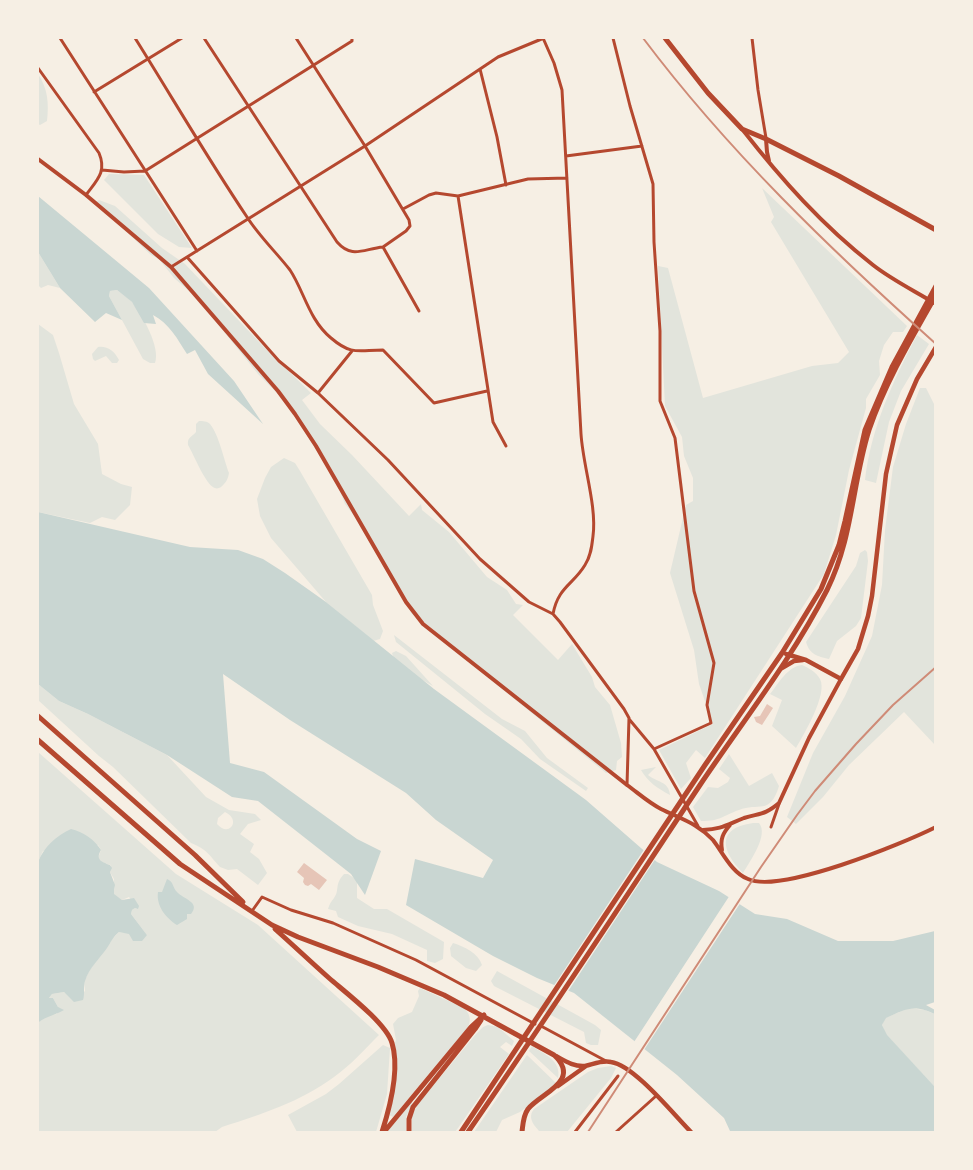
<!DOCTYPE html>
<html>
<head>
<meta charset="utf-8">
<style>
  body { margin:0 }
  #map { position:relative; width:973px; height:1170px; overflow:hidden; background:#f6efe4; font-family:"Source Sans 3",sans-serif }
  canvas { display:block }
  .frame { position:absolute; inset:0; border:39px solid #f6efe4; pointer-events:none }
</style>
</head>
<body>
<div id="map">
<canvas width="973" height="1170"></canvas>
<div class="frame"></div>
</div>
<script>
const context = document.querySelector('canvas').getContext('2d');
context.lineJoin = 'round';
function fill(path, color) { context.fillStyle = color; context.fill(path, 'evenodd'); }
function stroke(path, color, width, dash) { context.strokeStyle = color; context.lineWidth = width; context.lineCap = dash ? 'butt' : 'round'; context.setLineDash(dash || []); context.stroke(path); }
fill(new Path2D(`
  M38 74C48 89 49 103 47 121L40 125 38 124Z
  M109 174 144 175 192 248 179 247 158 234 104 180Z
  M762 188 907 326 903 332H893L884 345 879 361 880 375 866 399V408L849 470 836 535 824 574 705 758 696 750 686 763 691 778 681 789 659 750 713 724 699 684 694 650 670 573 686 505 693 501V478L684 456 682 437 665 406 658 266 668 268 703 398 812 366 838 363 849 352 771 222 774 217Z
  M99 200 115 206 162 248 185 264 263 346 311 393 302 400 320 424 352 455 409 516 421 504 422 510 449 532 487 577 507 590 516 604 523 605 513 615 558 660 572 644 592 677 595 687 610 705 621 743 622 757 617 761 616 770 606 773 460 655 434 630 412 614 369 535 345 504 335 479 284 400 258 374 196 297 174 278 159 259 151 255 95 202Z
  M38 252 60 288 48 285 41 288 38 285Z
  M117 290C122 294 128 298 132 302 142 314 161 348 155 363H150L143 359 109 296 110 291Z
  M38 324 53 335 59 353 74 404 98 444 102 474 121 484 132 487 130 505 115 520 102 517 90 523 38 512Z
  M917 335 929 344 901 391 889 422 876 483 865 480C871 428 893 381 917 335Z
  M98 347C108 346 114 351 119 360L117 363H112L106 356 95 361 93 359 92 354Z
  M920 388H926L936 408 935 745 904 712 849 765 823 797 796 824 787 817 813 753 845 696 872 636 882 585 885 530 893 467 906 424Z
  M199 421C203 421 207 421 210 424 219 435 224 460 229 473 228 478 227 481 224 484 221 488 217 490 213 487 204 481 194 455 188 445 187 437 192 437 196 432V424Z
  M284 458 295 463 300 471 372 595 373 605 383 631 380 639 373 641 326 602 271 538 260 516 257 499 265 478 271 467Z
  M865 550 867 552 868 561 861 618 856 626 837 641 829 659C817 656 810 655 806 642L856 566 860 553Z
  M394 635 502 719 525 731 547 758 588 788 586 791 540 759 521 739 485 714 396 642Z
  M396 651 406 656 433 686C420 678 396 669 392 653Z
  M802 665C809 668 816 672 820 679 828 694 804 734 796 748L772 726 782 700 770 694C779 683 787 667 802 665Z
  M38 684 59 701 88 714 167 755 206 797 229 810 255 814 261 820 248 824 240 834 254 844 250 852 259 859 267 873 258 885 237 869 228 870 220 867C209 855 208 850 191 843L113 767 99 756 38 700ZM225 812C242 820 229 838 217 824L218 818Z
  M38 752 176 874 258 925 379 1035C365 1049 351 1065 334 1077 300 1102 262 1114 222 1127L215 1132H38V1031L39 1022 48 1015 57 1014 58 1007 53 998H49L52 994 64 992 74 1001 85 991C85 988 84 985 84 983 85 973 111 940 119 932L147 935 131 914 132 910 135 908 138 909 129 897 122 900 114 895V879L110 872 111 865 100 862 98 858 101 850 98 845 43 851 38 862Z
  M729 754 749 786 772 773 779 786C770 816 758 802 739 810 722 816 721 821 701 821L693 807 708 787 718 788 728 782 730 778 719 769Z
  M656 767 648 775C656 782 669 781 670 795 657 788 648 782 641 770Z
  M753 823H759C769 835 750 861 743 873 721 851 716 828 753 823Z
  M344 874H348L357 880V898L374 909H387L444 942 443 959 435 963 427 961V950L392 934 358 926 338 917 336 911 328 909C330 903 331 902 334 898 340 890 334 885 344 874Z
  M453 943C465 947 478 953 482 965L476 971 466 968 451 956 450 948Z
  M497 971 595 1025 601 1030 598 1045H591L586 1043 584 1032 494 986 491 981Z
  M420 988 464 1008C469 1013 472 1019 468 1027L393 1117 389 1115 393 1092 394 1046 396 1040 393 1024 398 1018 412 1012 419 996 418 991Z
  M909 1008 925 1010 935 1014V1087L886 1035 882 1025 885 1018Z
  M488 1025 498 1027 514 1041 512 1046 506 1042 500 1047 509 1054 458 1128 455 1132H412V1115L418 1104 476 1034 483 1027Z
  M383 1045 390 1048 387 1094 376 1132H297L288 1115 326 1094 339 1084Z
  M532 1046C544 1054 562 1061 558 1078L529 1051Z
  M527 1055 557 1084 520 1112 502 1120 496 1132H474Z
  M611 1066 616 1068 611 1078 567 1132H540C534 1125 527 1118 534 1109L588 1072 598 1068Z
  M411 1102 413 1103 406 1117V1132H387Z`), '#e2e4dc');
fill(new Path2D(`
  M38 196 149 288 234 381 263 424 208 374 195 350 187 354C178 340 169 323 153 315L156 324 144 323 132 302 117 290 110 291 109 296 122 320 106 313 95 322 60 288 38 252Z
  M38 512 190 547 238 550 263 559 285 573 326 602 434 689 586 800 657 862 719 891 755 914 787 919 838 941H893L935 931V1002L926 1005 935 1010V1014C913 1004 906 1009 886 1018L882 1025 887 1035 935 1087V1132H734L730 1131 724 1118 677 1075 574 993 537 978 493 956 406 905 415 859 483 878 493 860 436 820 406 793 290 720 223 674 230 763 264 772 357 839 381 851 365 895 351 874 258 801 232 797 167 755 88 714 59 701 38 684Z
  M71 829C83 832 94 839 101 850 95 860 102 862 110 865L112 868 110 872 115 885 114 889V894L122 900 134 898 139 906 138 909 135 908 132 910 131 914 147 935 142 941H133L129 934 119 932C113 937 111 942 107 948 100 958 89 968 85 981 83 986 85 994 83 1000L74 1002 64 992 52 994 49 998H53L58 1007 64 1010C55 1015 47 1016 39 1022L38 1031V862C44 847 56 836 71 829Z
  M167 879C174 882 172 887 177 892 183 899 201 902 191 914H187V919L177 925C166 918 156 906 158 892H162Z`), '#c9d6d2');
fill(new Path2D(`
  M645 848 656 858 567 993 553 987Z
  M730 895 741 902 644 1050 634 1042Z`), '#f6efe4');
fill(new Path2D(`
  M767 704 773 708 762 725 756 722 754 717 760 716Z
  M304 863 327 880 319 890 311 884 308 886 305 885 303 882 304 878 297 872Z`), '#e6c5b7');
stroke(new Path2D(`
  M60 38 197 251
  M135 38C172 97 208 159 247 217 259 236 276 252 290 270 304 291 309 320 331 338 352 356 359 350 383 350L434 403 487 391
  M204 38 337 242C352 259 363 249 383 247
  M296 38 365 146 409 220 410 226 406 231 383 247
  M543 38 554 63 562 90C569 205 575 320 581 434 583 466 597 506 593 536 592 545 591 556 585 565 573 585 558 587 553 614
  M613 38 630 106 653 184 654 242 660 331V401L675 438 694 591 714 663 707 705 711 723 654 749
  M752 38 758 90 766 138
  M38 68 99 153C107 172 97 180 86 195
  M480 69 497 137 506 185
  M94 92 182 38
  M566 156 642 146
  M102 170 124 172 145 171 352 41V38
  M458 196 493 422 506 446
  M403 209 429 195 436 193 458 196 528 179 567 178
  M383 247 419 311
  M187 257 279 361 318 393 388 460 480 559 529 602 553 614 560 622 624 709 629 718 627 785
  M171 267 365 146 498 57 544 38
  M318 393 352 351
  M629 719 654 749 698 826
  M771 827 779 804
  M252 911 262 897 291 910 333 923 416 960 535 1024
  M541 1026 606 1061
  M575 1132 618 1076
  M616 1132 656 1096`), '#b5482f', 3);
stroke(new Path2D(`
  M742 129C782 180 822 225 873 265 892 280 915 291 936 304
  M766 139 767 152 769 161
  M38 159 86 195 171 267 278 391 295 414 316 446 406 602 423 624 627 785C638 793 649 803 661 809 681 819 697 823 713 840 723 853 732 873 748 879 780 894 902 844 936 827
  M703 830C722 829 726 825 744 818 760 813 765 815 779 803L809 738 841 679
  M722 850C720 839 723 833 730 825`), '#b5482f', 4);
stroke(new Path2D(`
  M786 654 806 660 841 679 858 649 868 616 872 596 886 474 897 425 917 379 936 347
  M782 668 794 661 803 660
  M556 1056C565 1061 574 1067 585 1066 594 1064 602 1060 611 1062 634 1065 674 1115 691 1132
  M558 1086 586 1066`), '#b5482f', 4.5);
stroke(new Path2D(`
  M665 38 708 93 742 129 766 139 839 176 936 230
  M38 716 195 855 243 902
  M38 740 180 864 272 925 298 937 378 967 444 995 554 1055C582 1081 541 1093 528 1109 523 1116 523 1124 522 1132
  M275 929C293 945 311 962 329 978 345 992 386 1023 392 1043 400 1069 390 1107 382 1132
  M384 1132 471 1027 484 1015
  M409 1132V1119L413 1107 475 1029 481 1020
  M461 1132 705 765 782 653 821 589 839 545 845 521 865 430 892 367 936 286
  M468 1132C547 1018 623 901 700 785 743 721 792 659 827 590 853 538 852 484 869 430 885 383 911 339 936 295`), '#b5482f', 5);
stroke(new Path2D(`
  M643 38C728 151 830 249 936 344
  M588 1132 761 867 797 815 815 791 856 744 893 705 936 667`), '#cf8b77', 2);
</script>
</body>
</html>
